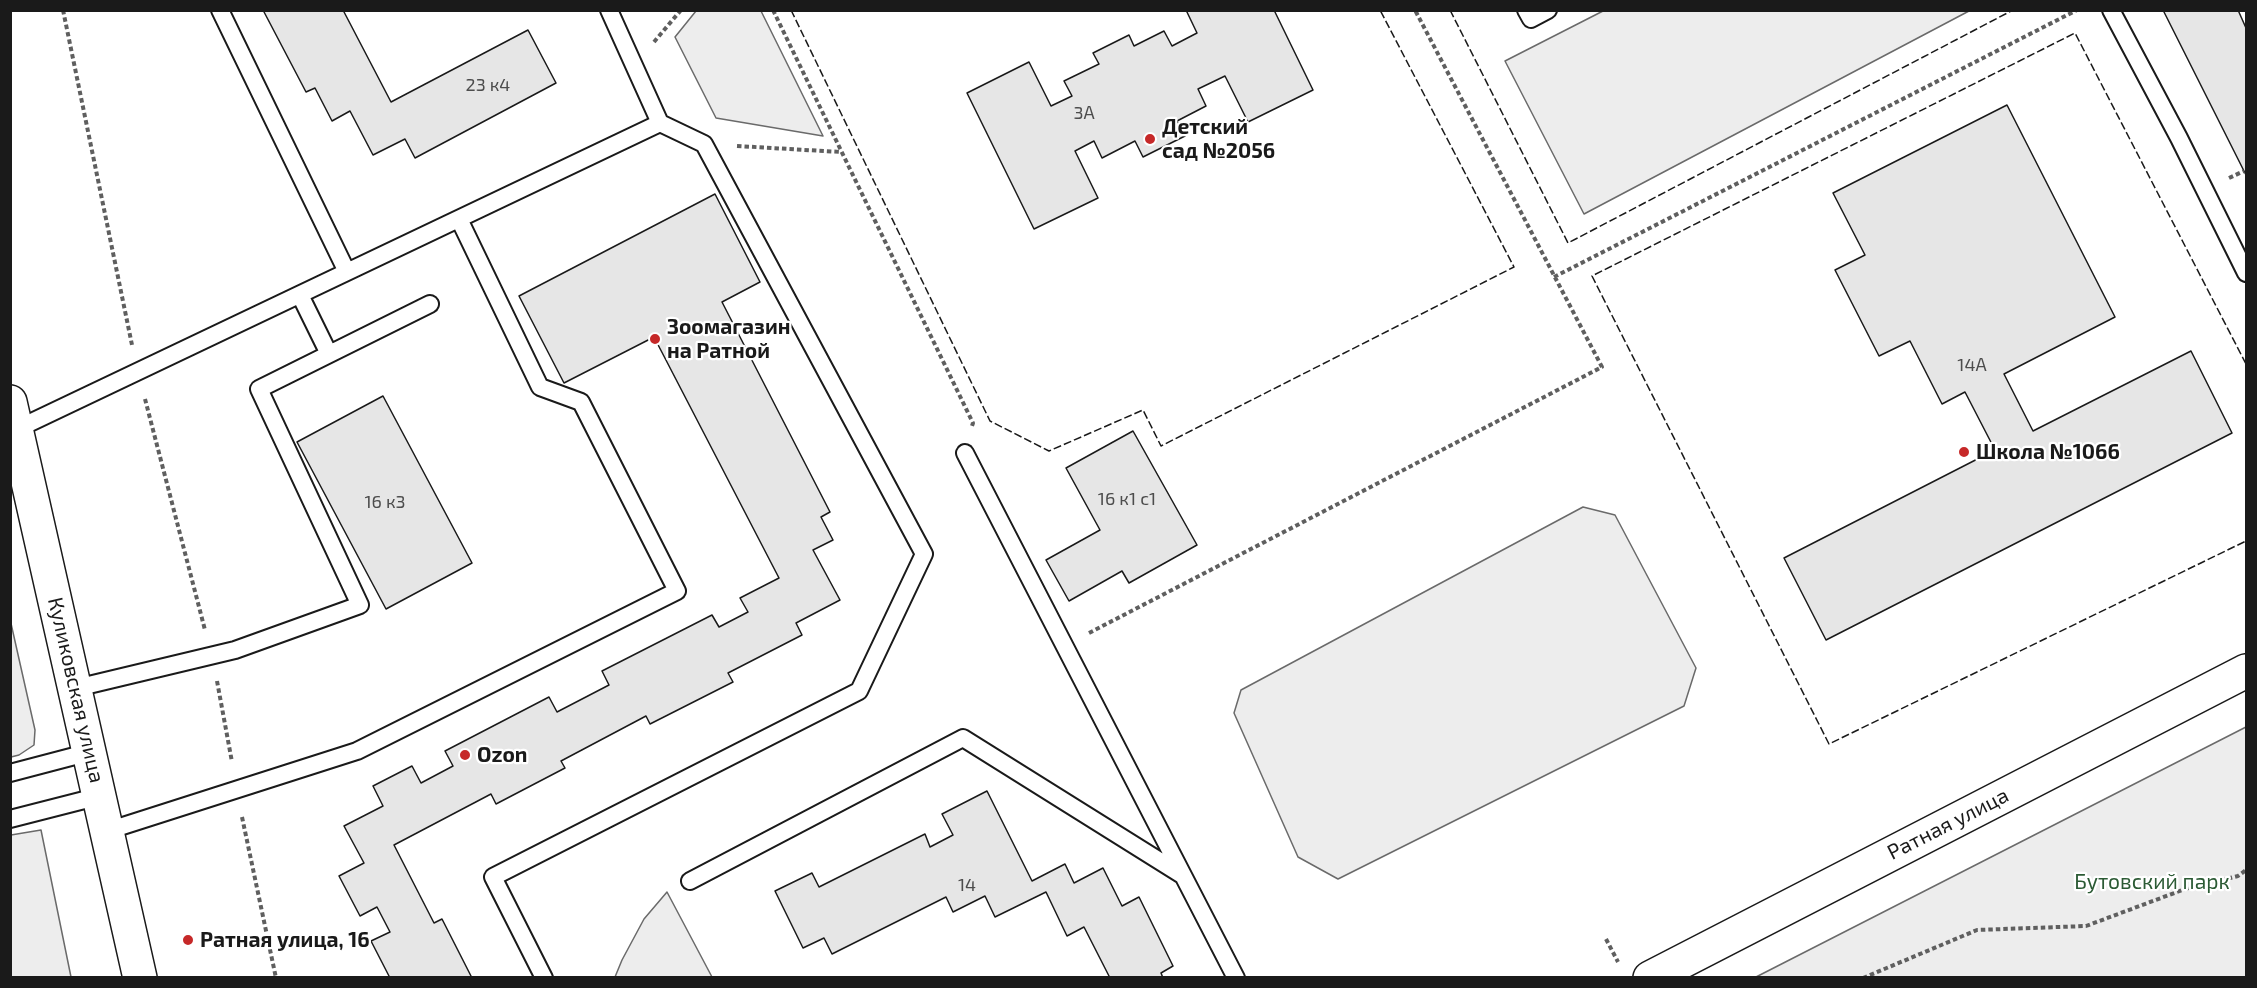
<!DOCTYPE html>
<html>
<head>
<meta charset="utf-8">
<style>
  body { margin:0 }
  #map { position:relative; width:2257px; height:988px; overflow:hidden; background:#fff; font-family:"Exo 2",sans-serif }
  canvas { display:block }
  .frame { position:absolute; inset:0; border:12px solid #1a1a1a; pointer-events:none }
</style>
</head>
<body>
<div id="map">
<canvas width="2257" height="988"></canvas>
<div class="frame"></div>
</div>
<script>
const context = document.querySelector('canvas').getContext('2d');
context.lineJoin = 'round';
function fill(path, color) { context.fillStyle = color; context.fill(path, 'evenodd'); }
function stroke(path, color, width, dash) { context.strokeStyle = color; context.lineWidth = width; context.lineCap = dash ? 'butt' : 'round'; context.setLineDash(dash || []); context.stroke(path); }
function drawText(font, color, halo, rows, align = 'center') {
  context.font = font + ' "Exo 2",sans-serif'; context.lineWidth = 4.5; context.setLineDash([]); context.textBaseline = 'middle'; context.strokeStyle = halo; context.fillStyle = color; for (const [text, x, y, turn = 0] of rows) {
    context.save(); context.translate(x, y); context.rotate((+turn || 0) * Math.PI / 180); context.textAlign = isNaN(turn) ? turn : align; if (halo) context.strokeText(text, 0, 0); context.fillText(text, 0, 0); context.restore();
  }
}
const built = new Path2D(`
  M696 11H761L823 136 716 118 675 37Z
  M1603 11V10L1969 11 1584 214 1505 61Z
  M1583 507 1615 515 1696 668 1684 706 1338 879 1298 857 1234 713 1241 690Z
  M10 619 35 730 34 745 19 755 11 757Z
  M2246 727V977H1756Z
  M41 830 71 977H11V835Z
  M667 892 712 977H615L622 960 644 919Z`);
fill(built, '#ededed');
stroke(built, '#6a6a6a', 1.5);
const building = new Path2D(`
  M263 10H343L391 102 528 30 556 83 415 158 405 139 373 155 350 111 332 121 315 88 306 92Z
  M1186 10H1274L1313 90 1248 122 1225 76 1198 89 1206 106 1177 121 1185 136 1143 157 1135 141 1102 158 1094 141 1075 151 1098 198 1034 229 967 93 1029 62 1051 106 1072 96 1064 81 1099 64 1093 53 1129 35 1134 46 1164 31 1172 46 1197 33Z
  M2163 10H2238L2246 28V175Z
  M2007 105 2115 317 2004 374 2033 431 2191 351 2232 433 1826 640 1784 558 1995 450 1965 392 1942 404 1910 341 1879 356 1835 270 1865 255 1833 193Z
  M715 194 760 282 722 302 830 512 821 517 833 540 813 550 840 600 796 623 802 635 728 673 733 682 650 724 646 716 561 761 565 768 496 804 491 794 394 845 434 923 442 919 472 978H390L371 941 390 932 377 907 360 916 339 876 364 863 344 826 383 806 373 786 412 766 421 783 453 766 445 751 549 697 557 712 609 685 602 671 712 615 719 627 748 612 740 598 779 578 654 337 564 383 519 296Z
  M383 396 472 563 386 609 297 442Z
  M1133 431 1197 545 1129 583 1122 571 1069 601 1046 560 1100 530 1066 468Z
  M987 791 1032 881 1065 864 1074 883 1103 868 1122 906 1139 897 1173 966 1161 973 1163 978H1110L1084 927 1067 936 1046 892 995 917 985 896 953 912 946 897 832 954 824 938 803 948 775 891 812 873 819 887 925 834 930 847 953 835 942 814Z`);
fill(building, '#e6e6e6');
stroke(building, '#1a1a1a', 1.5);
const service = new Path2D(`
  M220 10 347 272
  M1526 10 1531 19 1548 10
  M2111 10 2179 138 2246 273
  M300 295 329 354
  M17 429 660 123 609 10
  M965 453 1236 978
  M76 688 235 650 360 605 259 389 430 304
  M10 773 90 752
  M10 819 100 796
  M107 831 357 751 677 591 581 402 540 387 459 219
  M690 881 963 738 1182 875
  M544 978 493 877 859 691 924 554 704 144 660 123`);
const minor = new Path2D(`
  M1650 978 2246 671`);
const tertiary = new Path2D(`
  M10 402 140 978`);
stroke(service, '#1a1a1a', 20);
stroke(minor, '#1a1a1a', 36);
stroke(tertiary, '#1a1a1a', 36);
stroke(new Path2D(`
  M63 10 132 345
  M773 10 973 423 972 426
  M654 42 681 10
  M737 146 841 152
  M2229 178 2244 171
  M1554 277 2077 10
  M145 399 205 630
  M1089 633 1602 367 1415 10
  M217 681 232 762
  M242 817 276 978
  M1606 939 1618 962
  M1863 978 1977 930 2086 926 2185 889 2238 876 2246 870`), '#5f5f5f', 4, [4.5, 3]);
stroke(service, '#fff', 16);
stroke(minor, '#fff', 33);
stroke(tertiary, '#fff', 33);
stroke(new Path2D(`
  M791 10 990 421 1049 451 1143 410 1161 446 1514 267 1380 10
  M1450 10 1568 243 2013 10
  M2246 364 2075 33 1592 276 1829 744 2246 541`), '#1a1a1a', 1.5, [8, 3]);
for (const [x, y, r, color] of [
  [1150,139,6,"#c62828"],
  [655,339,6,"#c62828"],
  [1964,452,6,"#c62828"],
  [465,755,6,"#c62828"],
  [188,940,6,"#c62828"]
]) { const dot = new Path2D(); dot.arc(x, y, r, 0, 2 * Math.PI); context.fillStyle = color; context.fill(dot); stroke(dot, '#fff', 2); }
drawText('18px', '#4d4d4d', null, [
  ["23 к4",488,85],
  ["3А",1084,113],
  ["14А",1972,365],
  ["16 к1 с1",1127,499],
  ["16 к3",385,502],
  ["14",967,885]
]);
drawText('bold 21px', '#1a1a1a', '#fff', [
  ["Детский",1162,127],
  ["сад №2056",1162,151],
  ["Зоомагазин",667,327],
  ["на Ратной",667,351],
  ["Школа №1066",1976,452],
  ["Ozon",477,755],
  ["Ратная улица, 16",200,940]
], 'left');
drawText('21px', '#1a1a1a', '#fff', [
  ["Куликовская улица",76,690,77],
  ["Ратная улица",1948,824,-27]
]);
drawText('21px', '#2b5a34', '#fff', [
  ["Бутовский парк",2152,882]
]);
</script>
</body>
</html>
